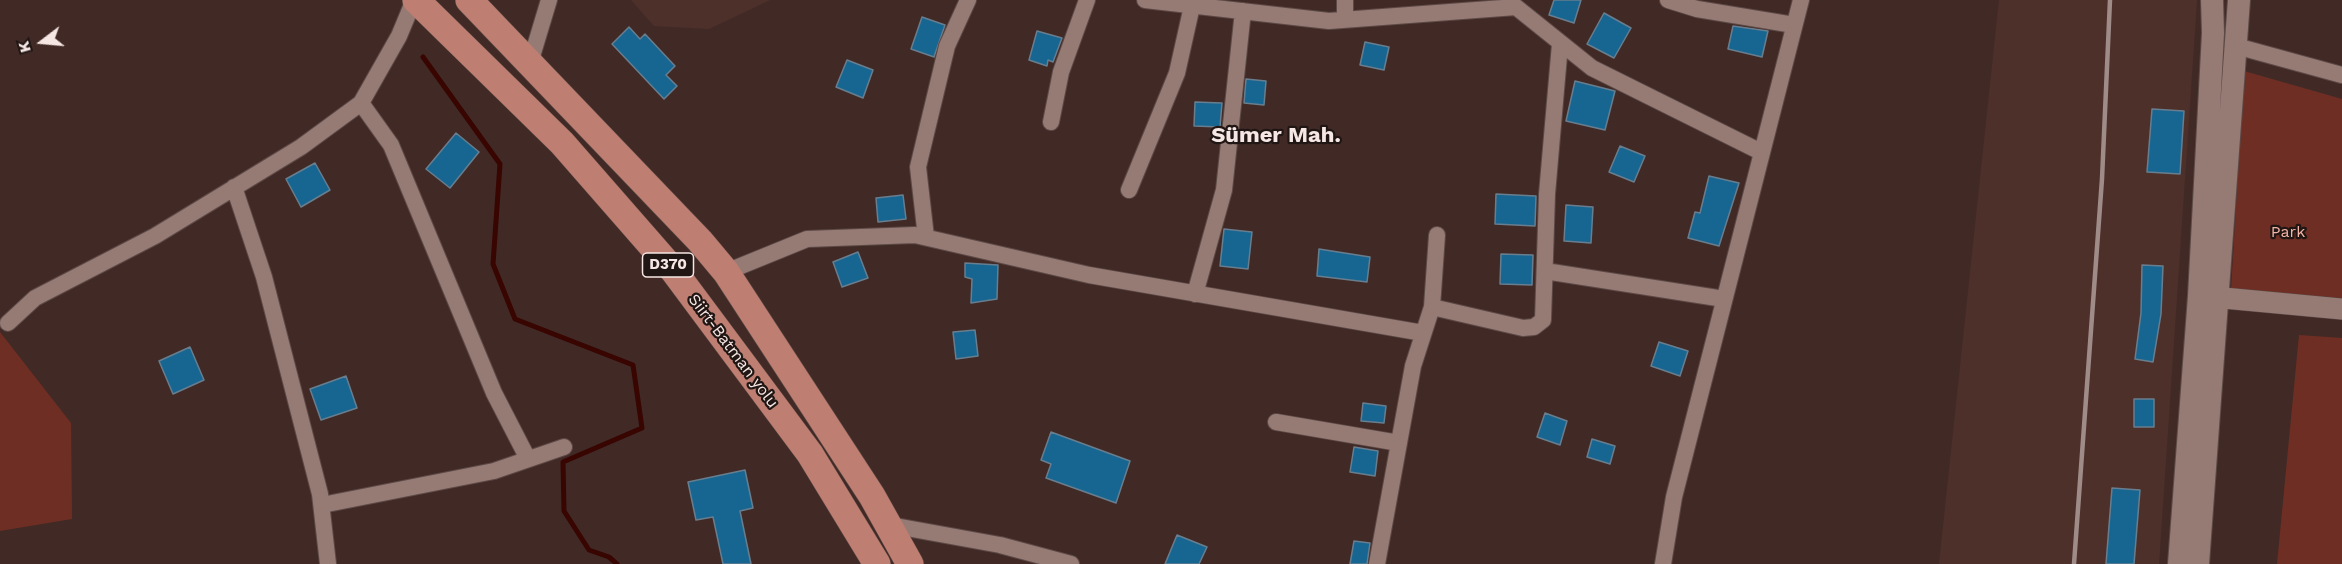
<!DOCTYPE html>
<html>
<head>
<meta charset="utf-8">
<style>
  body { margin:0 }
  #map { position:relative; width:2342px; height:564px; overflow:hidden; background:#412a26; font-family:"Work Sans",sans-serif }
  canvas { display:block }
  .north { position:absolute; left:12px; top:12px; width:60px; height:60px; -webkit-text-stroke:4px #201614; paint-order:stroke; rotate:254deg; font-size:16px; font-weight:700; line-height:24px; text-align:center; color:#f6e7e4 }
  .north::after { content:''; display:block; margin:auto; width:21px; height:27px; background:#f6e7e4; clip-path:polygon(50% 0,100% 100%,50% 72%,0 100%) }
</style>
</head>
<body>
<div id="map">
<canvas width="2342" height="564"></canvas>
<div class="north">K</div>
</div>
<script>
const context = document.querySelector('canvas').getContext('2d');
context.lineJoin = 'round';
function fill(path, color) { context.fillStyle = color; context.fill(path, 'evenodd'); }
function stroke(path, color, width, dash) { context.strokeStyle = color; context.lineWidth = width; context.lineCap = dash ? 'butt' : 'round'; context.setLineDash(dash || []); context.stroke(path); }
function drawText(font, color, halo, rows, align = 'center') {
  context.font = font + ' "Work Sans",sans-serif'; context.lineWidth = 4.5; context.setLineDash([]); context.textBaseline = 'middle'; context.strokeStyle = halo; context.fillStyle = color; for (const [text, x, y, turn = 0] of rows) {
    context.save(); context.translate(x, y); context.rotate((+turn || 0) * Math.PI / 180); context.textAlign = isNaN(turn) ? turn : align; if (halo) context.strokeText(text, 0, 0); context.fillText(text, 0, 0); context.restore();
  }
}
fill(new Path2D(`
  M631 0H770L709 29 654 26Z
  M1999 0H2197L2159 564H1939Z`), '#4e302a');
fill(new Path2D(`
  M2244 71 2342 99V298L2231 290Z
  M0 332 71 423 72 519 0 531Z
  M2299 335 2342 338V564H2277Z`), '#6f2e23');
stroke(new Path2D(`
  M423 57 500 164 493 264 515 319 633 365 642 428 563 462 564 511 589 550 609 557 617 564`), '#380501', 5);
const building = new Path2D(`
  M1554 0H1581L1574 23 1549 15Z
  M1604 13 1631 28 1614 58 1587 44Z
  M922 17 945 25 934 57 911 49Z
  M1733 26 1768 31 1762 57 1728 49Z
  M629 27 640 39 645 34 675 66 666 75 677 86 664 99 612 44Z
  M1037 31 1062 38 1053 62 1048 60 1047 66 1029 60Z
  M1365 42 1389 47 1384 70 1360 65Z
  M847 60 873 70 863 98 836 87Z
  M1246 79 1266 81 1264 105 1244 103Z
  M1575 81 1615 91 1605 130 1566 121Z
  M1195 102 1222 103 1220 127 1194 126Z
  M2152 109 2184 111 2180 174 2147 172Z
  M456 133 479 152 450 188 426 169Z
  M1620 146 1645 156 1634 182 1609 172Z
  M315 163 330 190 301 207 286 179Z
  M1709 176 1739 183 1719 246 1688 238 1695 212 1700 213Z
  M1496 194 1536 196 1535 226 1495 224Z
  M903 195 906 219 878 222 876 198Z
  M1566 205 1593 207 1591 243 1564 241Z
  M1224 229 1252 232 1248 269 1220 266Z
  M1319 249 1370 257 1367 282 1317 276Z
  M858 252 868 278 842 287 833 262Z
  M1501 254 1533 255 1532 285 1500 284Z
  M965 263 998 265 997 299 971 303 972 279 965 277Z
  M2142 265 2163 266 2161 314 2153 362 2135 359 2141 313Z
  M975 330 978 356 956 359 953 332Z
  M1659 342 1688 351 1680 376 1651 366Z
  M190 347 204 380 173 394 159 361Z
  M346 376 357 408 321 420 310 389Z
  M2134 399H2154V427H2134Z
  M1363 403 1386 406 1384 423 1361 421Z
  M1545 413 1567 421 1560 445 1537 437Z
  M1051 432 1130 461 1116 503 1046 478 1051 464 1041 460Z
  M1592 439 1615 446 1610 464 1587 457Z
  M1354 447 1378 451 1375 476 1350 472Z
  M745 470 753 508 740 511 751 564H723L713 517 696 520 688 482Z
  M2112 488 2140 490 2134 564H2106Z
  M1177 535 1207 547 1199 564H1165Z
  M1354 541 1370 543 1367 564H1350Z`);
fill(building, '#176692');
stroke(building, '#687e8e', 1.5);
const minor = new Path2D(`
  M1145 0 1329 21 1516 7 1592 68 1761 152
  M1668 0 1697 9 1794 25
  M1345 19V0
  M2236 46 2342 75
  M530 63 549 0
  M361 103 391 145 494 393 528 459
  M1051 122 1061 72 1087 0
  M234 187 264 277 320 494 328 564
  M1129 190 1177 73 1192 6
  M926 237 918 167 947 46 968 0
  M1545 271 1724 299
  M726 272 807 239 915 235 1089 275 1423 333
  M1195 294 1224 190 1243 11
  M1432 307 1523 328 1534 327 1543 320 1547 194 1560 44
  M8 323 35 298 155 236 301 147 361 103 399 36 414 0
  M1276 422 1399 443
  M322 505 494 471 564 447
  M890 525 1000 545 1071 564
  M1377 564 1413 366 1432 307 1437 235
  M1663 564 1674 497 1801 0`);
const tertiary = new Path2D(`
  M2202 296 2342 309`);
const secondary = new Path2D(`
  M2179 564 2199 296 2213 33 2212 0
  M2198 564 2239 0`);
const trunk = new Path2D(`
  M416 0 562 143 673 270 810 454 877 564
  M469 0 700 241 726 272 872 496 910 564`);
stroke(minor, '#5d4946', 18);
stroke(tertiary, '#5d4946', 22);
stroke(secondary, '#5d4946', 24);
stroke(trunk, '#5d4946', 28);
stroke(minor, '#967b75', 16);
stroke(tertiary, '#967b75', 21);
stroke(secondary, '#967b75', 22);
stroke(trunk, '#be7e71', 27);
stroke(new Path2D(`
  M2074 564 2102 179 2110 0`), '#9f8c89', 4.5);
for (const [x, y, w] of [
  [668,265,51]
]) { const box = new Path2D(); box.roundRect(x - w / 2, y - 12, w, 24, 4.5); context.fillStyle = '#201614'; context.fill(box); stroke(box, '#f6e7e4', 1.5); }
drawText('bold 15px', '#f6e7e4', null, [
  ["D370",668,265]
]);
drawText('16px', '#f5b4a8', '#201614', [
  ["Park",2288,232]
]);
drawText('16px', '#f6e7e4', '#201614', [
  ["Siirt-Batman yolu",733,351,53]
]);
drawText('bold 22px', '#f6e7e4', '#201614', [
  ["Sümer Mah.",1276,136]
]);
</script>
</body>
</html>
